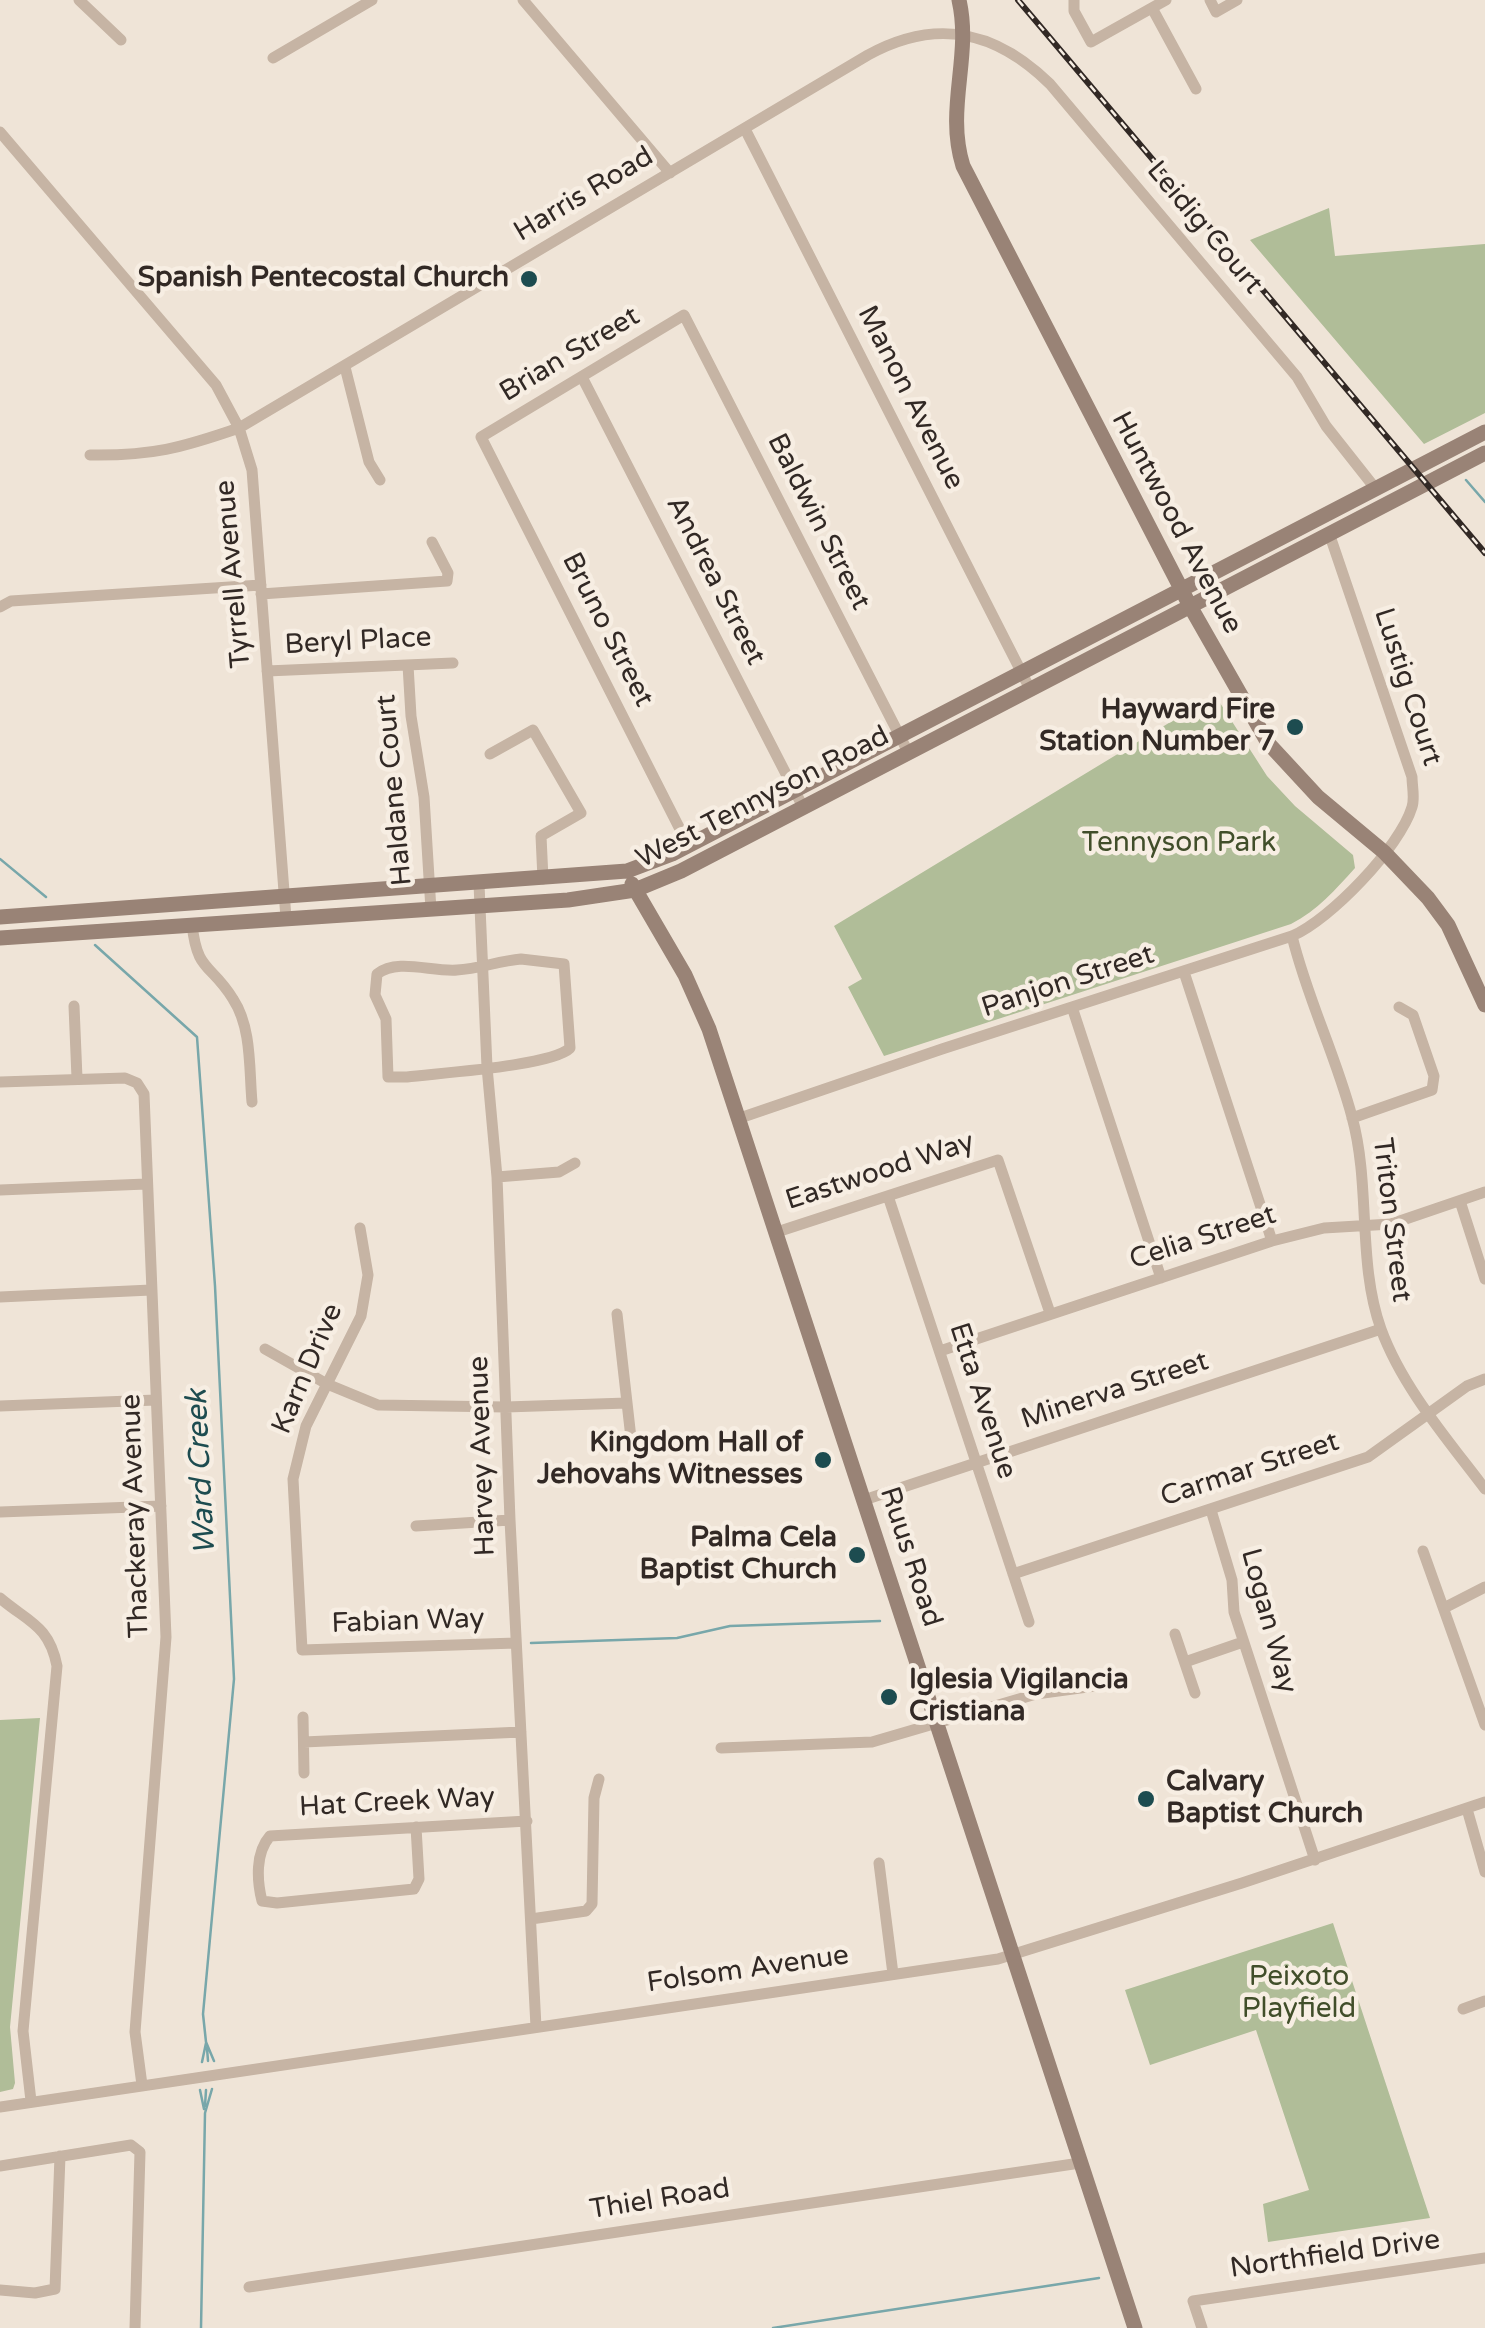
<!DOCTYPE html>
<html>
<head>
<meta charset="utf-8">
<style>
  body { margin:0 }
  canvas { display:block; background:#efe4d7 }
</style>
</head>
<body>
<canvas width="1485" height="2328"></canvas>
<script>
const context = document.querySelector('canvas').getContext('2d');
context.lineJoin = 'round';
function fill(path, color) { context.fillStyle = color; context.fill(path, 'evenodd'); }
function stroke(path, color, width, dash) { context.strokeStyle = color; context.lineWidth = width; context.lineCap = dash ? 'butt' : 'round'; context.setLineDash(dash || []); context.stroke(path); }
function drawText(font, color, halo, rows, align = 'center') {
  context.font = font + ' "Varela Round",sans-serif'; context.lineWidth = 9; context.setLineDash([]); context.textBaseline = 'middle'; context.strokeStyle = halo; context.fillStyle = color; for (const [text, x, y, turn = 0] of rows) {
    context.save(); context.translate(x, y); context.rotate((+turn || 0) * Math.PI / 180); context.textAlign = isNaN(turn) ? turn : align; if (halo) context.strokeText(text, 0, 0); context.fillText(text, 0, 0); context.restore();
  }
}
fill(new Path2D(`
  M1329 208 1335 256 1485 244V413L1424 444 1250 240Z
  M1215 695 1267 776 1295 806 1353 855 1355 868C1335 890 1318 910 1291 924L884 1056 848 987 862 979 834 926Z
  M40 1718 10 2027 15 2083 13 2089 0 2092V1720Z
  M1333 1923 1430 2218 1268 2242 1263 2204 1309 2190 1256 2030 1150 2065 1125 1990Z`), '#b0bd98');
stroke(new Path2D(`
  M1466 480 1485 502
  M0 859 46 897
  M95 945 197 1037 215 1286 234 1679 203 2014 206 2042 214 2061
  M531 1643 677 1638 730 1626 880 1621
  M207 2048 208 2061
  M202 2062 206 2043
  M200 2090 204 2109
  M205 2106 206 2090
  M201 2328 205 2113 212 2089
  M773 2328 1099 2278`), '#78a7aa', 2.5);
stroke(new Path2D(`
  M79 0 121 40
  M523 0 670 173
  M1074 0V11L1091 42 1166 0
  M1210 0 1216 12 1237 0
  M1152 8 1196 89
  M273 58 372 0
  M745 129 1030 689
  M0 132 216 385 239 428 252 470 286 918
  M345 367 369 462 380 480
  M582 377 803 807
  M90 455C152 456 181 448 239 428L868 55C937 17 996 31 1050 84L1297 377 1326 426 1375 488
  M261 594 447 581 448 573 432 542
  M0 607 11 601 261 585
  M408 665 411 716 424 797 431 910
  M267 671 453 663
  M490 754 533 730 581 813 541 836 543 879
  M688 845 481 437 684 315 908 752
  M479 884 487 1067 497 1177 510 1520 536 2027
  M192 924C197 973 211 963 233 999 252 1028 249 1069 252 1102
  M1292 936C1307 998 1336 1056 1352 1117 1371 1186 1357 1262 1381 1329 1402 1387 1448 1440 1485 1489
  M521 959 564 964 570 1048C552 1066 438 1073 407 1077H388L386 1019 375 995 377 974C398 958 431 972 457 970 479 969 498 961 521 959Z
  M1184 972 1272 1241
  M74 1006 77 1078
  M1072 1007 1161 1278
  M0 1082 125 1078 137 1083 144 1094 166 1637 135 2032 142 2085
  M740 1118 942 1049 1292 936C1330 920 1400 847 1412 807 1415 798 1412 786 1412 777L1329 533
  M1352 1118 1432 1090 1434 1076 1413 1015 1399 1007
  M497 1177 559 1172 575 1163
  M0 1190 146 1184
  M888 1196 1029 1622
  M1460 1201 1485 1279
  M360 1228 368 1275 361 1316 306 1426 293 1479 302 1650 516 1643
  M777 1232 998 1160 1050 1313
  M0 1297 151 1290
  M617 1314 632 1447
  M265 1349 327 1384 378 1405 506 1407 627 1403
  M940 1351 1272 1241 1324 1228 1391 1224 1485 1192
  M0 1406 156 1400
  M864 1500 1381 1329
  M1211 1510 1232 1580 1234 1612 1315 1860
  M0 1512 161 1506
  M416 1526 510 1520
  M1423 1551 1485 1725
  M1013 1574 1368 1457 1467 1386 1485 1379
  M0 1598C28 1622 49 1625 57 1666L23 2031 31 2101
  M1444 1608 1485 1587
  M1175 1634 1195 1693
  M1185 1662 1243 1642
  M303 1717 304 1773
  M304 1742 521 1732
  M721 1748 872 1742 1036 1694 1117 1683
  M1467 1809 1485 1872
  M416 1827 419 1879 414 1889 277 1903 262 1901C257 1881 255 1853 270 1836L527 1821
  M879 1863 893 1974
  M531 1919 586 1911 592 1904 594 1798 599 1779
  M1463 2009 1485 2001
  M0 2107 998 1959 1242 1883 1485 1802
  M0 2166 131 2145 140 2152 135 2328
  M249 2287 1080 2163
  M0 2290 35 2293 55 2289 60 2156
  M1202 2328 1193 2301 1485 2258`), '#c6b4a4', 11);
stroke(new Path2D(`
  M959 0C972 57 945 108 963 166L1190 606 1268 743 1318 797 1384 852 1428 898 1448 925 1485 1005
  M632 884 685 975 709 1029 1135 2328
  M0 917 627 871 672 854 1485 432
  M0 938 568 900 635 890 681 871 1485 453`), '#998376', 15);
const rail = new Path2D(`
  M1018 0 1485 553`);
stroke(rail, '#322925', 6);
stroke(rail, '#f7eee3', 2.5, [8]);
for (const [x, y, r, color] of [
  [529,279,10,"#1d4c50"],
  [1295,727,10,"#1d4c50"],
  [823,1460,10,"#1d4c50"],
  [857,1555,10,"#1d4c50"],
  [889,1697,10,"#1d4c50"],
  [1146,1799,10,"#1d4c50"]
]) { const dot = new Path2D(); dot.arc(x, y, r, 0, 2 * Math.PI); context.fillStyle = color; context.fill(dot); stroke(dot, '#f7eee3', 4); }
drawText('28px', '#322925', '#f7eee3', [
  ["Harris Road",584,195,-31],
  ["Leidig Court",1204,228,50],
  ["Brian Street",570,355,-31],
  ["Manon Avenue",910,398,63],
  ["Baldwin Street",818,522,63],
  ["Huntwood Avenue",1176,523,62],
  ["Tyrrell Avenue",234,574,-95],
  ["Andrea Street",715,581,63],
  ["Bruno Street",607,630,63],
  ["Beryl Place",358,642,-3],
  ["Lustig Court",1407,687,72],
  ["Haldane Court",395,790,-95],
  ["West Tennyson Road",763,798,-27],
  ["Panjon Street",1068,982,-18],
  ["Eastwood Way",880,1172,-18],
  ["Triton Street",1391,1220,83],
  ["Celia Street",1203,1238,-18],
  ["Karn Drive",308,1369,-67],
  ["Minerva Street",1115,1391,-18],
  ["Etta Avenue",982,1401,72],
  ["Harvey Avenue",483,1456,-92],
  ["Carmar Street",1250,1470,-18],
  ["Thackeray Avenue",136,1516,-92],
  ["Ruus Road",910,1557,72],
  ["Logan Way",1268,1621,75],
  ["Fabian Way",408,1622,-2],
  ["Hat Creek Way",397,1803,-3],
  ["Folsom Avenue",748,1970,-8],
  ["Thiel Road",660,2200,-9],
  ["Northfield Drive",1335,2255,-8]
]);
drawText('bold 28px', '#322925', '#f7eee3', [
  ["Spanish Pentecostal Church",509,279],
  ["Hayward Fire",1275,711],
  ["Station Number 7",1275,743],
  ["Kingdom Hall of",803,1444],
  ["Jehovahs Witnesses",803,1476],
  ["Palma Cela",837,1539],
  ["Baptist Church",837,1571],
  ["Iglesia Vigilancia",909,1681,"left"],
  ["Cristiana",909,1713,"left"],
  ["Calvary",1166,1783,"left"],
  ["Baptist Church",1166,1815,"left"]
], 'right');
drawText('28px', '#414e2a', '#f7eee3', [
  ["Tennyson Park",1179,844],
  ["Peixoto",1299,1978],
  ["Playfield",1299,2010]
]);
drawText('italic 30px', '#1d4c50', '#f7eee3', [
  ["Ward Creek",202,1472,-93]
]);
</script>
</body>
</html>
